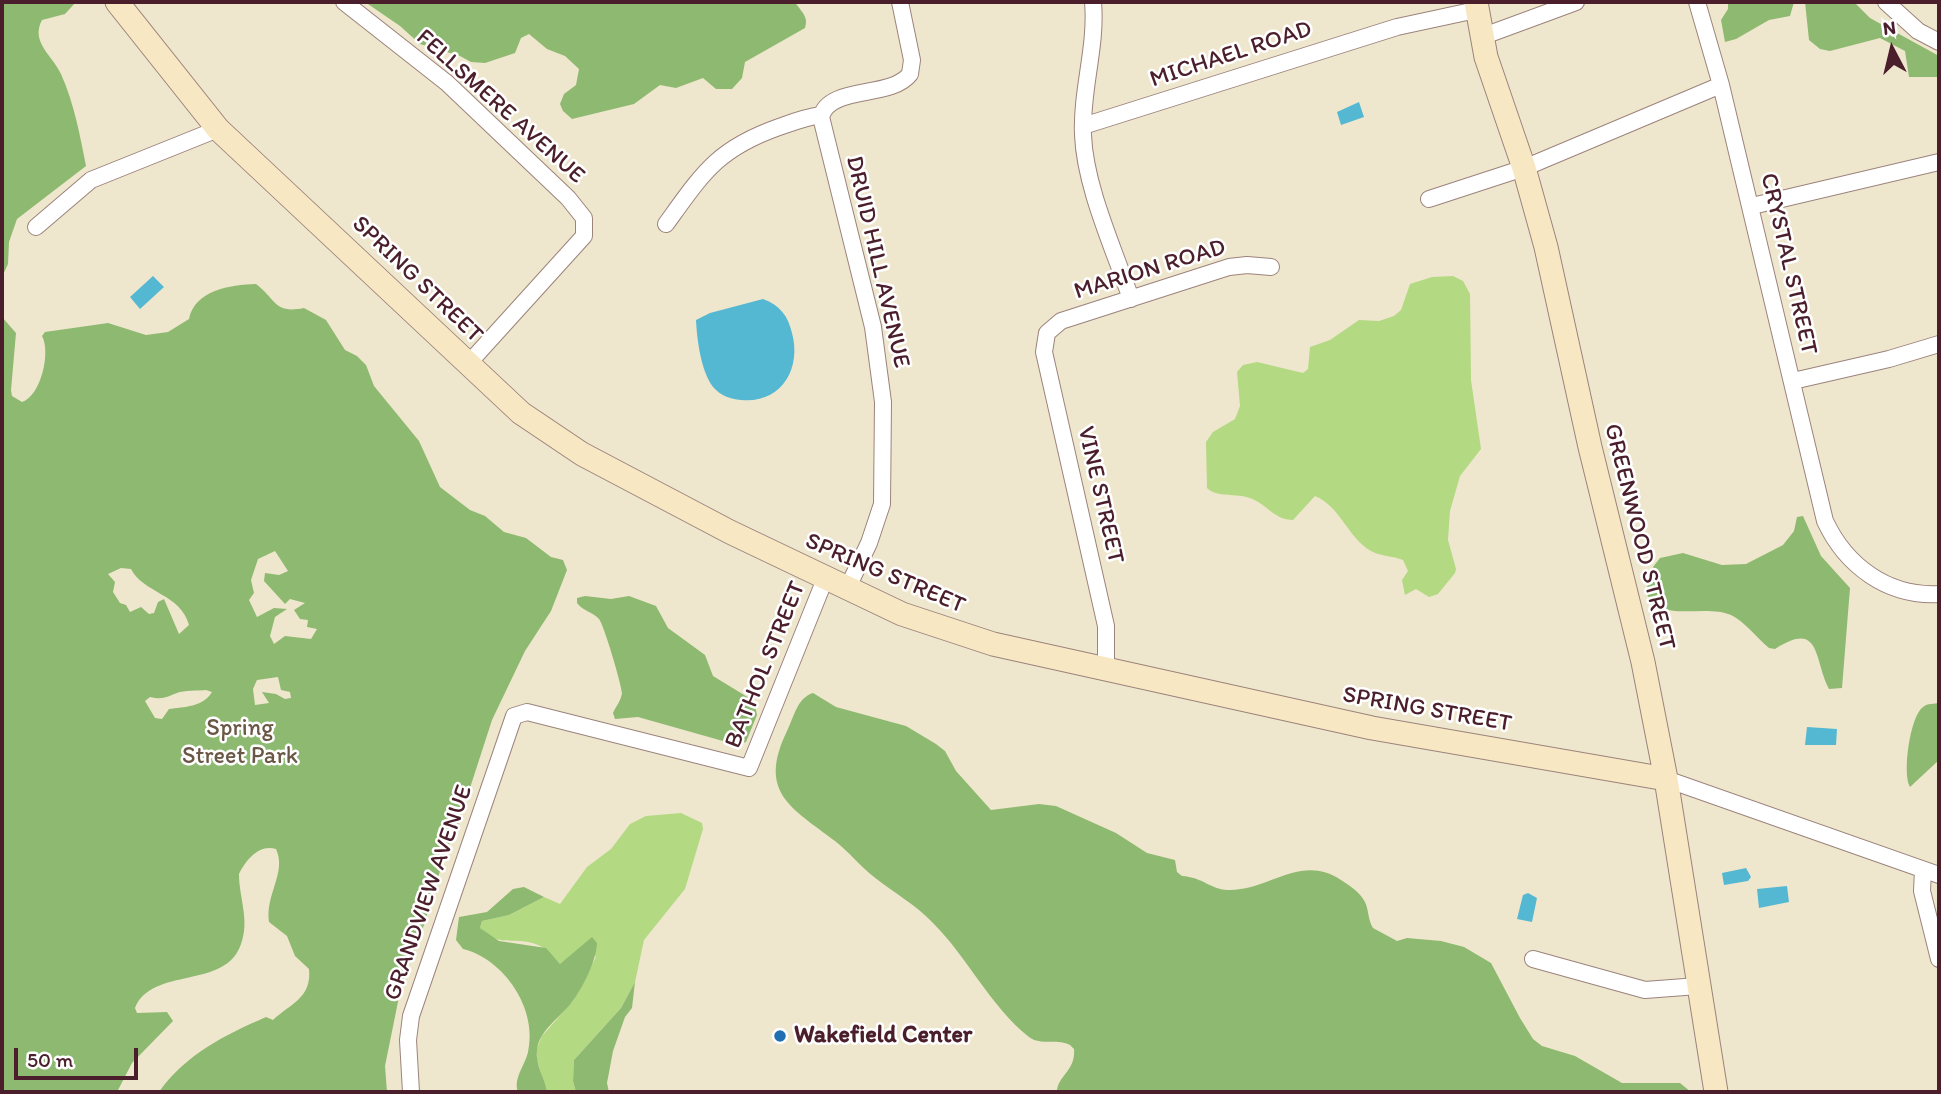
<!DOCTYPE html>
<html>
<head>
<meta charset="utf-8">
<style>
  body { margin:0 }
  #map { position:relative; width:1941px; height:1094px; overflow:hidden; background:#efe7cd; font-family:Itim,sans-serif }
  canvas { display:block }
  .frame { position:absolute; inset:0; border:4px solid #4a1f2b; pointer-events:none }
  .north { position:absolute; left:1857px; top:14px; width:70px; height:70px; -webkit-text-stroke:5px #fff; paint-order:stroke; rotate:353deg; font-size:19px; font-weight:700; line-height:28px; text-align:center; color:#4a1f2b }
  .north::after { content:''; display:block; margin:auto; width:24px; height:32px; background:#4a1f2b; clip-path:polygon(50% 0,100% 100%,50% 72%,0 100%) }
  .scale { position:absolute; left:14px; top:1048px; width:124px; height:32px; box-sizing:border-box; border:4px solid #4a1f2b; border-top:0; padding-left:9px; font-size:21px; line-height:24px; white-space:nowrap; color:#4a1f2b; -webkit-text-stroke:5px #fff; paint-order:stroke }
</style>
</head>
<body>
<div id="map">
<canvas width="1941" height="1094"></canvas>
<div class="frame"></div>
<div class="north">N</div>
<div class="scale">50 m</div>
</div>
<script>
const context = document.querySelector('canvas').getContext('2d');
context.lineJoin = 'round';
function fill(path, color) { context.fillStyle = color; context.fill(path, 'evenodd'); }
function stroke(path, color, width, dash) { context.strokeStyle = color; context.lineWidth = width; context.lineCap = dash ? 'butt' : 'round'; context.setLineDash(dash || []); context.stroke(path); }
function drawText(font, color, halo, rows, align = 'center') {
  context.font = font + ' Itim,sans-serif'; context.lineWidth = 5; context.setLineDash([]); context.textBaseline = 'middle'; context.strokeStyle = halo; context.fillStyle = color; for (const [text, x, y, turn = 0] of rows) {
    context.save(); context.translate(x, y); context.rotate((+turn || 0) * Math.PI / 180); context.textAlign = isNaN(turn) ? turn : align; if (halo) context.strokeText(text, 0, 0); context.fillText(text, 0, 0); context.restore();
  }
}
fill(new Path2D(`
  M1453 276 1463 281 1470 294 1471 380 1481 449 1460 476 1450 511 1448 540 1456 569 1455 573 1438 594 1429 597 1416 589 1405 595 1402 580 1408 571 1403 560C1393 556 1380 556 1371 551 1347 537 1341 507 1315 496L1293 520C1274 520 1267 504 1250 498 1236 493 1217 498 1207 488L1206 442 1213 432 1235 419 1240 406 1237 372 1243 365 1257 362 1303 373 1308 369 1310 347 1330 340 1359 320 1379 321 1394 316 1401 310 1410 284 1432 277Z
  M681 813 702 823 703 829 685 889 644 940 635 982 621 1008 574 1060 573 1081 576 1092H547L537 1060V1048L542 1036 572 1002 596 957 586 945 560 964C554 958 546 948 538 945 518 936 495 948 480 928L482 921 509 915 544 897 560 904 587 867 611 849 630 824 646 816Z`), '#b3d982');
fill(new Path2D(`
  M2 2H76L65 14 42 20C30 42 53 56 61 74 74 103 80 135 86 166L17 219 9 242 8 264 2 277Z
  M365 2H795C801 12 809 16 805 28L745 62 742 78 732 89H716L703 78 676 88 660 85 634 104 572 119 563 111 560 104 564 94 576 85 579 69 565 56 547 49 529 34 521 38 515 53 485 63 471 62 460 56 420 44 400 26Z
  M1728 2H1794L1790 16 1769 20 1736 39 1725 42 1721 20 1728 9Z
  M1805 2H1854L1870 18 1939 56V77H1909L1905 51 1880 38 1830 51 1820 49 1809 40Z
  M256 284C277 300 274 314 304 308L326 320 345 350 357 356 366 365 374 386 419 441 440 487 470 510 485 516 504 532 526 538 551 557 563 560 567 570 551 611 525 651 492 720 458 825 445 854 424 925 401 987 385 1066 387 1092H159C186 1054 225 1035 266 1017L273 1020C290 1004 312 998 309 969L295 956 287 936 269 922C265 894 287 873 276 849 259 844 246 860 239 874 239 898 250 920 241 944 226 990 152 966 135 1008L137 1013 167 1012 173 1021 132 1063 117 1092H2V317L16 333 11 390 12 396 22 402C41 396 51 352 42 336L45 332 108 323 146 335 168 332 189 319C195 290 230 285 256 284ZM275 551 288 571 279 575 265 573 264 581 285 604 290 599 305 603 294 610 300 619 308 620 307 627 317 629 311 639 285 636 274 644 270 636 275 617 287 609 274 608 257 617 249 600 254 593 251 580 258 559ZM121 568 131 569C143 593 181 594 189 625L179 634 164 599 158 602 154 613 149 614 141 607 130 612 126 605 120 603 113 592 115 582 108 574ZM278 677 281 690 290 692 291 698 285 699 276 694 262 692 269 703 255 705 253 689 257 680ZM206 690 212 692C203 707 184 707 169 709L162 719 155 718 145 701 150 697C163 700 166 697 177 693 184 690 198 691 206 690Z
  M1803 516 1821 556 1850 588 1842 688 1829 689 1827 685C1814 655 1819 621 1775 649L1769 648C1757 638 1744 621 1731 615 1704 603 1656 625 1646 591L1653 567 1660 558 1683 553 1722 565 1746 564 1783 545 1794 531 1797 517Z
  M585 596 611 599 629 596 656 606 668 628 705 655 713 676 754 701 757 715 746 742 737 745 638 717 615 719 613 713C616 706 621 701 622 693 622 686 604 625 599 619 593 612 583 611 577 603V598Z
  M813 693 836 707 906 726 936 744 945 751 956 771 991 810 1039 804 1056 806 1116 833 1147 853 1175 860 1177 872 1182 876C1202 877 1212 890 1228 890 1269 891 1301 853 1341 880 1350 886 1360 892 1365 902 1369 911 1368 920 1373 928L1397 941 1407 938 1441 941 1464 947 1491 963 1520 1018 1533 1039 1542 1046 1575 1056 1622 1083H1680L1691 1092H1057C1057 1076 1076 1071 1074 1049L1070 1045C1057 1038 1041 1046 1029 1037 990 1006 968 958 933 923 915 904 894 893 874 877 860 866 849 852 835 841 792 808 757 793 787 731 794 717 797 698 813 693Z
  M1939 703V760L1910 787C1902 774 1910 716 1923 707 1928 703 1934 704 1939 703Z
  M524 887 544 897 509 915 482 921 480 928 499 941 546 948 560 964 592 937 597 943C596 962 583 987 572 1002 561 1017 539 1030 537 1050 535 1065 545 1078 547 1092H518C513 1079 525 1065 528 1052 538 1009 504 959 463 949L456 940 459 917 487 912 513 889Z
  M635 982 632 1008 625 1017 613 1051 607 1083 609 1092H576L573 1081 574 1060 621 1008Z`), '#8eb970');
fill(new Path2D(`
  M1359 102 1364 117 1341 125 1337 112Z
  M153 276 164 287 140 309 130 297Z
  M763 299C780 305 788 316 792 333 802 370 780 404 741 400 730 399 721 396 713 387 701 371 697 340 696 320L710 313Z
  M1807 727 1837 729 1836 745H1805Z
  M1746 868 1751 877 1748 881 1724 885 1722 873Z
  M1787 886 1789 902 1759 908 1757 889Z
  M1528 893 1537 898 1532 922 1517 919 1523 895Z`), '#54b8d2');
const street = new Path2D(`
  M344 2 447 83 568 198 584 218V236L468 364
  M1093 2C1097 47 1081 90 1083 135 1085 187 1114 249 1131 299
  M1697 2 1721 85
  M1886 2 1918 31 1939 42
  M1481 37 1576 2
  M1083 126 1397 27 1476 10
  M1429 199 1524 168 1721 85 1825 521C1846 566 1888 597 1939 594
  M1752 206 1939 162
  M666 224C703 173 717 149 779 127 793 122 806 117 821 115
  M36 227 91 180 218 129
  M1793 381 1889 359 1939 344
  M847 589 869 543 882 504 883 402 873 327 821 117C829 85 891 99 910 74L912 60 900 2
  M1106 668V626L1044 352 1047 333 1061 321 1229 267 1247 265 1271 267
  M1666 779 1939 875
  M1923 870 1922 891 1939 959
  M1533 959 1645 990 1698 986
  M411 1092 408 1040 411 1016 514 716 527 712 749 768 825 579`);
const secondary = new Path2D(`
  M117 2 218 129 521 413 582 454 730 532 902 614 993 644 1372 728 1666 779
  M1476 2 1486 57 1524 168 1546 247 1590 447 1643 662 1666 779 1716 1092`);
stroke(street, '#9c837c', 18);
stroke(secondary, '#9c837c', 25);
stroke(street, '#fff', 16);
stroke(secondary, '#f7e8c3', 23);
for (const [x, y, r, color] of [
  [780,1036,7,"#1f6fb2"]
]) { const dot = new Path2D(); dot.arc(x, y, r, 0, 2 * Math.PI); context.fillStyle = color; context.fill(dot); stroke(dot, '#fff', 2.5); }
drawText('24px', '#4a1f2b', '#fff', [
  ["MICHAEL ROAD",1231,55,-18],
  ["FELLSMERE AVENUE",500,107,42],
  ["DRUID HILL AVENUE",877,262,77],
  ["CRYSTAL STREET",1788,264,77],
  ["MARION ROAD",1150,270,-17],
  ["SPRING STREET",417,280,44],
  ["VINE STREET",1100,495,77],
  ["GREENWOOD STREET",1639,537,76],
  ["SPRING STREET",885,574,23],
  ["BATHOL STREET",766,665,-68],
  ["SPRING STREET",1427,710,10],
  ["GRANDVIEW AVENUE",429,893,-71]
]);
drawText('24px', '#6a5745', '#fff', [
  ["Spring",240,729],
  ["Street Park",240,757]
]);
drawText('bold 24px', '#4a1f2b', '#fff', [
  ["Wakefield Center",794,1036]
], 'left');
</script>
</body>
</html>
